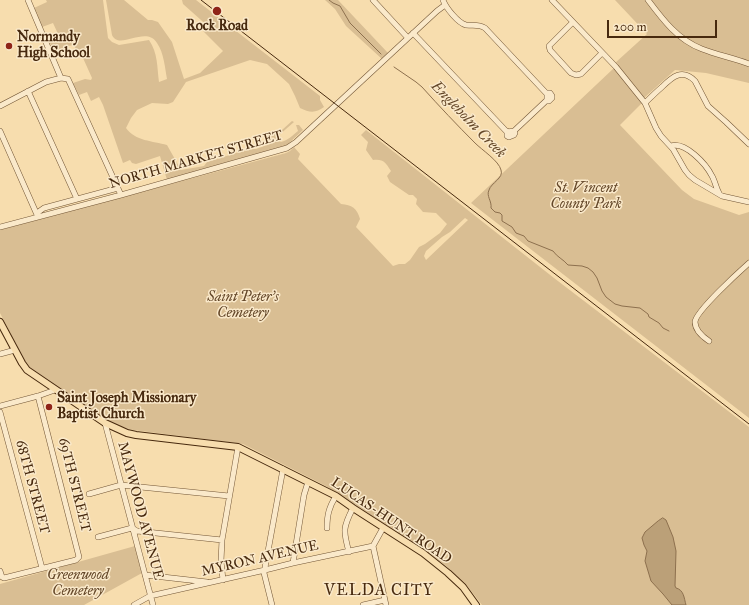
<!DOCTYPE html>
<html>
<head>
<meta charset="utf-8">
<style>
  body { margin:0 }
  #map { position:relative; width:749px; height:605px; overflow:hidden; background:#f7ddae; font-family:"IM FELL Great Primer",serif }
  canvas { display:block }
  .scale { position:absolute; left:607px; top:20px; width:110px; height:18px; box-sizing:border-box; border:2px solid #47290e; border-top:0; padding-left:5px; font-size:12px; line-height:14px; white-space:nowrap; color:#47290e; -webkit-text-stroke:3px #fae9ca; paint-order:stroke }
</style>
</head>
<body>
<div id="map">
<canvas width="749" height="605"></canvas>
<div class="scale">200 m</div>
</div>
<script>
const context = document.querySelector('canvas').getContext('2d');
context.lineJoin = 'round';
function fill(path, color) { context.fillStyle = color; context.fill(path, 'evenodd'); }
function stroke(path, color, width, dash) { context.strokeStyle = color; context.lineWidth = width; context.lineCap = dash ? 'butt' : 'round'; context.setLineDash(dash || []); context.stroke(path); }
function drawText(font, color, halo, rows, align = 'center') {
  context.font = font + ' "IM FELL Great Primer",serif'; context.lineWidth = 3; context.setLineDash([]); context.textBaseline = 'middle'; context.strokeStyle = halo; context.fillStyle = color; for (const [text, x, y, turn = 0] of rows) {
    context.save(); context.translate(x, y); context.rotate((+turn || 0) * Math.PI / 180); context.textAlign = isNaN(turn) ? turn : align; if (halo) context.strokeText(text, 0, 0); context.fillText(text, 0, 0); context.restore();
  }
}
fill(new Path2D(`
  M46 0H103L108 38 112 42 119 45 149 40C158 53 157 67 159 82L167 79C165 68 164 53 157 43 146 25 119 51 112 35L106 0H124L148 20H152L158 22 172 42 184 79 200 73 223 51 203 31V29L206 30H210V28L183 4 182 0H196L320 96V100L324 107C316 113 310 113 300 108L295 96 289 84 267 64 250 60 186 82 173 102 168 104 152 103 137 110 131 118 126 128C135 141 153 141 167 145L181 170 204 166 207 162 249 149H256L270 144 272 140 271 134 276 130H282L292 121 294 122 278 136 277 140 281 142C288 140 292 136 298 131L296 125H299L303 130 287 145 281 148 167 180 160 156 136 164 132 163 130 160 123 163 103 105 99 97 91 101 87 92 79 95 73 83 85 79 91 80 92 78 83 58H80L74 45 68 46 54 52 49 41 59 36 53 23 42 27 34 8 47 2Z
  M325 0H338L388 53 382 59 346 26 335 9Z
  M615 0H749V83L706 73 675 70 644 98 615 63 647 34Z
  M614 68 642 103 620 125 682 190 694 199 739 215 749 212V418L471 203Z
  M366 130 554 278 749 427V605H482L465 583 446 566 423 549 326 486 243 444 236 443 133 430 121 427 111 422 49 382 28 367 25 362 0 313V230L286 153 290 151 294 147 300 154 298 159 341 204C352 205 357 208 360 219L356 227 393 266 399 264H405L410 260 419 247 425 244 440 233 447 224 436 213 423 212 416 204 417 199 413 195H409L390 182 387 176 391 171C385 162 384 159 373 160L366 150 368 142 361 135ZM465 218 468 220 426 260 424 256 426 251 442 237 450 232Z
  M135 546 142 573 84 605H0V584Z`), '#d9be93');
const water = new Path2D(`
  M663 518 666 520 673 537 676 551 675 586 676 588C684 590 684 598 686 605H672L663 594 651 581 645 561 647 551 644 545 642 538 645 532 658 521Z`);
fill(water, '#bba078');
stroke(water, '#8d704e', 1);
stroke(new Path2D(`
  M329 0 333 3 340 6 350 23 381 54
  M394 67 416 82 422 87C439 106 457 125 475 143 482 150 499 161 501 170 504 178 491 183 489 190 486 196 492 201 491 208L495 212 500 213 502 215V221L512 227 516 233 524 236 528 241 553 251C557 257 563 259 568 265L582 266 588 268 593 272 597 278 602 291 606 297 615 304 622 306 640 308 648 314 649 317 659 323 663 328 669 331`), '#8d704e', 1);
const minor = new Path2D(`
  M28 0 61 78
  M373 0 408 38
  M552 0 616 67 645 103 656 128 661 136 673 149 685 170 689 175 695 180 722 196 749 202
  M648 0C663 20 678 40 702 49 717 55 734 58 749 64
  M573 22 549 46 550 50 571 73 576 75 581 74 602 53
  M413 33 507 132 514 131 547 100V94L485 28C478 24 474 26 466 25 458 23 446 8 443 0
  M28 91 77 199
  M546 101H549L552 98V96L550 93H547
  M645 103C651 97 656 92 662 87 672 77 682 68 695 81L708 106 726 122 749 144
  M0 106 46 82 61 78 68 79 121 195
  M0 131 38 217
  M507 131V136L509 137 514 135 515 133 514 131
  M671 146C685 141 706 164 712 176 715 181 716 188 719 193
  M37 213 44 208 118 188
  M0 227 121 195 287 148 296 142 437 11 445 5
  M709 341C703 337 695 330 695 322 695 312 740 271 749 263
  M0 354 15 350
  M0 406 38 396 55 390
  M0 412 42 568
  M105 423 153 605
  M89 494 121 485 229 496
  M327 528C327 515 329 507 336 496
  M98 537 132 528 137 531 222 540
  M373 546 386 605
  M349 552C343 531 343 527 353 508
  M293 563 304 495 308 482
  M0 571 2 577 4 578 76 560 79 557 38 396
  M145 575 207 582
  M223 580 221 561 222 540 238 447
  M134 605 150 596 265 570 293 563 373 546 383 528
  M272 605 264 573 283 469
  M363 605 385 600`);
const major = new Path2D(`
  M0 322 22 363 27 370 105 423 127 433 136 435 238 447 336 496 353 508 423 553 448 573 463 587 476 605`);
stroke(minor, '#735636', 6);
stroke(major, '#47290e', 8);
stroke(minor, '#fae9ca', 5);
stroke(major, '#f7ddae', 6);
stroke(new Path2D(`
  M201 0 749 424`), '#47290e', 1);
for (const [x, y, r, color] of [
  [217,11,5,"#8f2418"],
  [9,46,4,"#8f2418"],
  [49,407,4,"#8f2418"]
]) { const dot = new Path2D(); dot.arc(x, y, r, 0, 2 * Math.PI); context.fillStyle = color; context.fill(dot); stroke(dot, '#fae9ca', 1.5); }
drawText('bold 14px', '#47290e', '#fae9ca', [
  ["Rock Road",217,27,"center"],
  ["Normandy",17,38],
  ["High School",17,54],
  ["Saint Joseph Missionary",57,399],
  ["Baptist Church",57,415]
], 'left');
drawText('14px', '#47290e', '#fae9ca', [
  ["NORTH MARKET STREET",196,160,-16],
  ["69TH STREET",74,485,76],
  ["68TH STREET",32,487,75],
  ["MAYWOOD AVENUE",140,511,75],
  ["LUCAS-HUNT ROAD",391,521,34],
  ["MYRON AVENUE",260,559,-13]
]);
drawText('italic 14px', '#644729', '#fae9ca', [
  ["St. Vincent",586,189],
  ["County Park",586,205],
  ["Saint Peter's",243,298],
  ["Cemetery",243,314],
  ["Greenwood",78,576],
  ["Cemetery",78,592]
]);
drawText('italic 15px', '#644728', '#fae9ca', [
  ["Engleholm Creek",468,120,46]
]);
context.letterSpacing = '1px';
drawText('16px', '#47290e', '#fae9ca', [
  ["VELDA CITY",379,591]
]);
context.letterSpacing = '0px';
</script>
</body>
</html>
